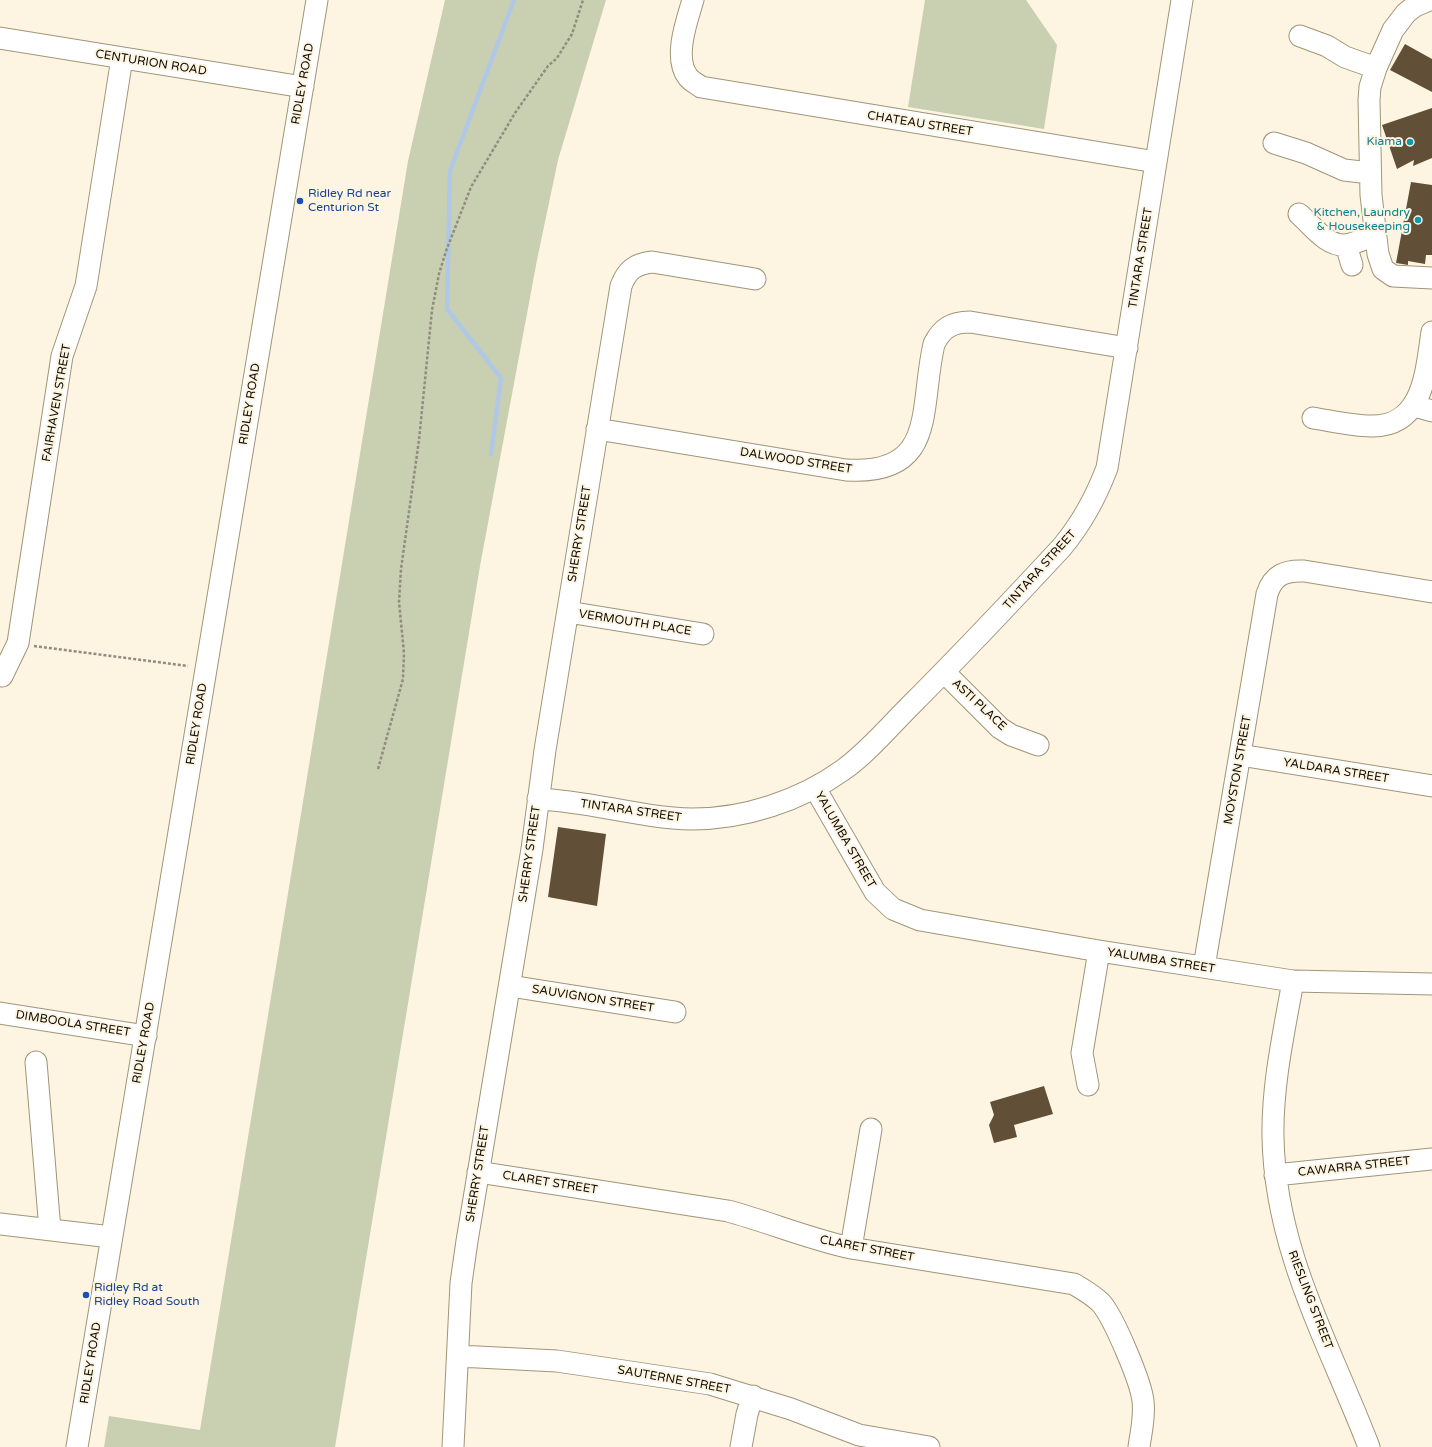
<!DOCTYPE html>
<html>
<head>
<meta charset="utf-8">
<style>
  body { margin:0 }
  canvas { display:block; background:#fdf5e2 }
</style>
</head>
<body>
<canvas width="1432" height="1447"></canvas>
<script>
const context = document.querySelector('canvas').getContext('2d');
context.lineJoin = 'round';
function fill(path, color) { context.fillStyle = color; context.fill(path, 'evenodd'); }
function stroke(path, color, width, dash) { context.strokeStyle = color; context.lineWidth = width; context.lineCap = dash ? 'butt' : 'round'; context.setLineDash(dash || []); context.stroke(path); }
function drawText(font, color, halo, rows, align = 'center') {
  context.font = font + ' "Varela Round",sans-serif'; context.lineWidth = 4; context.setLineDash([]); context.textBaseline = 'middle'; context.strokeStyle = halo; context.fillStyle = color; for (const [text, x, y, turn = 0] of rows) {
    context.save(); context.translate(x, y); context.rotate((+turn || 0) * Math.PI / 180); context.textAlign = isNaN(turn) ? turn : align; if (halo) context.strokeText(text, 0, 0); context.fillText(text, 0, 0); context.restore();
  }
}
fill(new Path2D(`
  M445 0H606L558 160 537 260 480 566 335 1447H104L109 1416 200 1430 408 161Z
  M925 0H1026L1057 45 1044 129 908 107Z`), '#c8d0b1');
stroke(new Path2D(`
  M491 454 501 378 447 309 450 171 514 0`), '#b0c8e5', 4.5);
fill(new Path2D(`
  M1405 44 1432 59V92L1390 70Z
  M1432 108V158L1413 166 1414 160 1397 169 1382 125Z
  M1411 182 1432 185V255H1426L1425 264 1408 261V265L1396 263Z
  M558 827 606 834 597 906 548 897Z
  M1044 1086 1053 1114 1014 1125 1017 1137 994 1143 989 1125 994 1115 990 1102Z`), '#615037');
const minor = new Path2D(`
  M693 0C687 20 673 58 688 77 691 81 697 84 701 87L1156 162
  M1429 0 1415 6 1406 13 1393 30 1376 68 1370 87 1369 100 1371 195 1378 254 1383 269 1393 276 1432 278
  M1300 36 1327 46 1345 57 1376 68
  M0 38 303 87
  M1274 143 1306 153 1344 170 1370 173
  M1299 214C1312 225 1326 246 1345 245 1355 244 1366 238 1375 235
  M1346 245 1352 265
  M1414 406 1432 411
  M1313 418C1332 421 1352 426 1371 426 1424 427 1426 371 1432 332
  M597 429 846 470C938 476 919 408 934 344 942 328 952 322 970 322L1127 348
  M568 612 703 634
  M944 672 1000 728 1011 735 1038 745
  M2 676 18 643 62 356 86 286 122 58
  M1240 755 1432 786
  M815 788 875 892 893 909 920 920 1099 951 1293 981 1432 984
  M538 799C590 801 640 818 692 819 744 819 800 801 843 770 867 753 888 728 909 707 961 655 1012 601 1062 547 1082 523 1096 497 1107 468L1182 0
  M1204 967 1267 594C1273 575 1285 570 1304 571L1432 592
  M1293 981C1284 1032 1272 1085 1273 1137 1275 1251 1329 1343 1369 1447
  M510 986 675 1012
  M0 1013 146 1036
  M36 1062 50 1230
  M1088 1085 1082 1053 1099 951
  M478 1172 728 1211C769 1222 809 1239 851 1248L1074 1284C1084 1290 1093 1295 1101 1303 1114 1318 1141 1382 1143 1401 1145 1417 1141 1432 1139 1447
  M1275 1175 1432 1159
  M0 1224 111 1237
  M851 1248 871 1129
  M458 1356 557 1361 710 1384 791 1409 859 1435 929 1447
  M77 1447 317 0
  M453 1447 461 1283 467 1241 532 849 545 750 621 286C627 270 635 264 652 262L755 279
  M741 1447 747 1414 753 1396`);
stroke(minor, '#a19578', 23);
stroke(new Path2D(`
  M34 646 188 666
  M378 769 403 679 404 653 399 602 401 569 419 440 432 310 439 274 446 251 471 187 515 113 548 66 557 58 572 34 583 0`), '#938c7e', 2.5, [3, 2]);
stroke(minor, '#fff', 21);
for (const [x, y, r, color] of [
  [1410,142,4,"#0f9aa8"],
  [300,201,4,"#1a4fb4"],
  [1418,220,4,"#0f9aa8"],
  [86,1295,4,"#1a4fb4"]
]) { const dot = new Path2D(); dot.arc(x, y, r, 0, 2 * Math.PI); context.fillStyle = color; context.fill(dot); stroke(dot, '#fdf5e2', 1.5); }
drawText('12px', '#0f0b03', '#fdf5e2', [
  ["CENTURION ROAD",151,63,9],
  ["RIDLEY ROAD",303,84,-80],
  ["CHATEAU STREET",920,124,9],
  ["TINTARA STREET",1141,258,-81],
  ["FAIRHAVEN STREET",57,403,-80],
  ["RIDLEY ROAD",250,404,-81],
  ["DALWOOD STREET",796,461,9],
  ["SHERRY STREET",580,534,-81],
  ["TINTARA STREET",1040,570,-48],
  ["VERMOUTH PLACE",635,623,9],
  ["ASTI PLACE",979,705,43],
  ["RIDLEY ROAD",197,724,-81],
  ["MOYSTON STREET",1238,770,-80],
  ["YALDARA STREET",1336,771,9],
  ["TINTARA STREET",631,811,8],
  ["YALUMBA STREET",845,840,60],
  ["SHERRY STREET",530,854,-82],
  ["YALUMBA STREET",1161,961,9],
  ["SAUVIGNON STREET",593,999,9],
  ["DIMBOOLA STREET",73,1024,9],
  ["RIDLEY ROAD",144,1043,-80],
  ["CAWARRA STREET",1354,1167,-6],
  ["SHERRY STREET",478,1174,-81],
  ["CLARET STREET",550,1183,9],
  ["CLARET STREET",867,1249,11],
  ["RIESLING STREET",1310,1300,69],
  ["RIDLEY ROAD",91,1363,-81],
  ["SAUTERNE STREET",674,1380,10]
]);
drawText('12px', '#0d838f', '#fdf5e2', [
  ["Kiama",1402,142],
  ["Kitchen, Laundry",1410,213],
  ["& Housekeeping",1410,227]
], 'right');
drawText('12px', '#164399', '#fdf5e2', [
  ["Ridley Rd near",308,194],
  ["Centurion St",308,208],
  ["Ridley Rd at",94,1288],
  ["Ridley Road South",94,1302]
], 'left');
</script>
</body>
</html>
